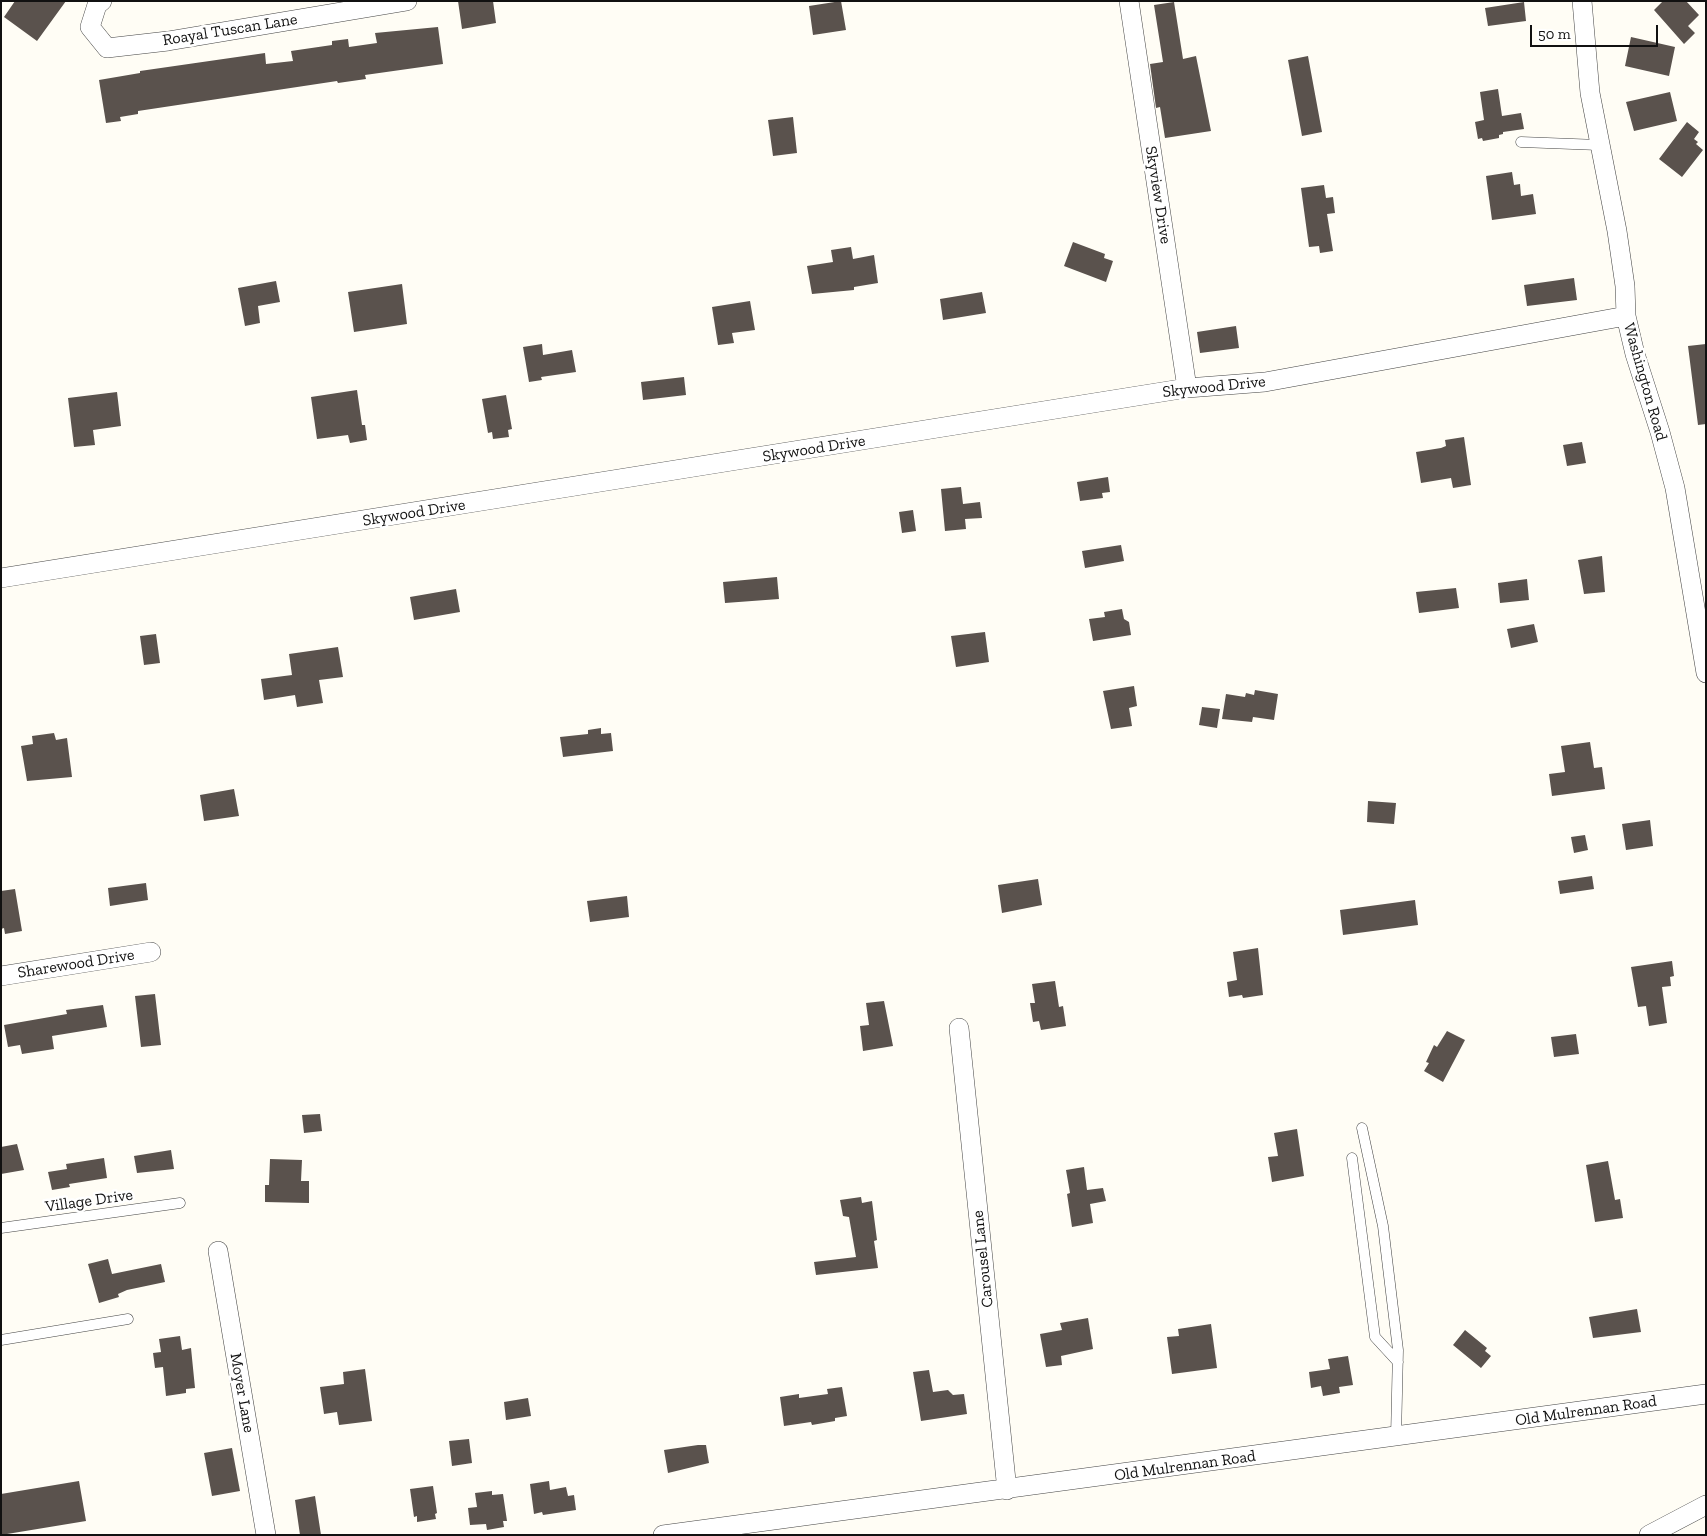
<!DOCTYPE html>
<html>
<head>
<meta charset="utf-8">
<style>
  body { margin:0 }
  #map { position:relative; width:1707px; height:1536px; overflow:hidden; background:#fffdf5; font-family:"Zilla Slab",serif }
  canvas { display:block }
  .frame { position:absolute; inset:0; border:2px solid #111; pointer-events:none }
  .scale { position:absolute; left:1530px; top:25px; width:128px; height:22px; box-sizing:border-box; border:2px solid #111; border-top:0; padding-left:6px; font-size:15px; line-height:18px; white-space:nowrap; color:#111; -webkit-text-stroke:4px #fff; paint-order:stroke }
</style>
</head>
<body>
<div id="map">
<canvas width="1707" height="1536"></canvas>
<div class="frame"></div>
<div class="scale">50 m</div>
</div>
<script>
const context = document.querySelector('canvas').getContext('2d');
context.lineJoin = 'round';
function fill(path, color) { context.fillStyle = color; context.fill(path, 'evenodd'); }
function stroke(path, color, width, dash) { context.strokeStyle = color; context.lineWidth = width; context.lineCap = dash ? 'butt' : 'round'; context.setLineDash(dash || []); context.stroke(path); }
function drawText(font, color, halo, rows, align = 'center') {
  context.font = font + ' "Zilla Slab",serif'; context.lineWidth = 5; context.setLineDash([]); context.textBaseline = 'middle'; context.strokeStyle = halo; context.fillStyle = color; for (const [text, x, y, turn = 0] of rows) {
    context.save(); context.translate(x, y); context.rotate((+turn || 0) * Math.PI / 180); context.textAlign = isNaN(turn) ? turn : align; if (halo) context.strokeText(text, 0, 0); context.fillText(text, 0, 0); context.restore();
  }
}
fill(new Path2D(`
  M15 1H66L37 41 4 17Z
  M458 1H493L496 23 462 29Z
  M841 1 846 30 813 35 809 6Z
  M1663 1H1686L1699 15 1688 26 1695 33 1684 44 1654 10Z
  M1174 2 1183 59 1196 56 1211 131 1165 138 1160 107 1156 108 1150 64 1163 62 1154 5Z
  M1524 2 1526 21 1488 26 1485 8Z
  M438 27 443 64 365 75 366 79 338 83 337 81 138 111V114L120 117 121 121 106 123 99 80 140 73V71L265 53 266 64 293 61 291 51 332 45V41L348 39 349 47 377 43 375 33Z
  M1631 37 1675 47 1669 76 1625 66Z
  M1308 56 1322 132 1302 136 1288 60Z
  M1498 89 1502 116 1521 113 1524 129 1503 132V134L1499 135V138L1483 141 1482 138 1478 139 1475 122 1484 120 1480 92Z
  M1670 92 1677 121 1634 131 1626 102Z
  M793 117 797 153 773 156 768 120Z
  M1687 122 1699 132 1694 139 1698 142 1696 144 1703 150 1682 177 1659 159Z
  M1512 172 1514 185 1520 184 1521 196 1533 194 1536 214 1492 220 1486 176Z
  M1324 185 1326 198 1333 197 1335 213 1327 214 1333 251 1320 253 1319 246 1309 247 1301 188Z
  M1073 242 1105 254 1104 258 1113 261 1106 282 1064 266Z
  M851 247 853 259 874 255 878 283 854 287V290L812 294 807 266 833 262 831 250Z
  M1574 278 1577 300 1527 306 1524 285Z
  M276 281 280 302 258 306 260 323 245 326 238 288Z
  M402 284 407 324 354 332 348 292Z
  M982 292 986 313 943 320 940 299Z
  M750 301 755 330 732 333 734 343 718 345 712 307Z
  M1236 326 1239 348 1200 353 1197 332Z
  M542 344 543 355 572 350 576 372 541 377 542 380 529 382 523 347Z
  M1706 344V424L1698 425 1688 346Z
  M684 377 686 395 643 400 641 382Z
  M357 390 362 425H365L367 440 350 443 348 435 317 439 311 397Z
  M117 392 121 426 93 430 95 445 74 447 68 398Z
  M506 395 512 429 508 430 509 437 493 439 492 432 488 433 482 399Z
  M1464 437 1471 485 1453 488 1451 478 1421 483 1416 452 1441 448 1446 446 1445 440Z
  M1582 442 1586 463 1567 466 1563 445Z
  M1108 477 1110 492 1102 493 1103 498 1080 501 1077 482Z
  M961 487 963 504 980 502 982 518 965 519 966 529 945 531 941 489Z
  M913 510 916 531 902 533 899 512Z
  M1121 545 1124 561 1085 568 1082 551Z
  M1602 556 1605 592 1584 594 1578 560Z
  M777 577 779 599 725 603 723 582Z
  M1527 579 1529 600 1500 603 1498 583Z
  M1456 588 1459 608 1419 613 1416 592Z
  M456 589 460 612 414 620 410 597Z
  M1122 609 1124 619 1129 622 1131 635 1093 641 1089 619 1105 617 1104 612Z
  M1534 624 1538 642 1511 648 1507 629Z
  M985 632 989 662 956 667 951 636Z
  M156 634 160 663 144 665 140 636Z
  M338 647 343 677 319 680 323 703 297 707 295 695 264 700 261 679 292 675 289 654Z
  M1134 686 1137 706 1129 708 1132 726 1111 729 1103 691Z
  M1255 690 1278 694 1274 720 1253 717 1252 722 1222 719 1226 694 1245 697 1246 693 1254 695Z
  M1202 707 1220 709 1217 728 1199 725Z
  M601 728V734L611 733 613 751 563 757 560 737 588 734V730Z
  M54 733 56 740 67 738 72 777 27 781 21 746 33 744 32 736Z
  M1590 742 1594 768 1602 767 1605 789 1552 796 1549 774 1565 772 1561 746Z
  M234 789 239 816 204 821 200 795Z
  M1368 801 1396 803 1394 824 1367 822Z
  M1650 820 1653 846 1626 850 1622 824Z
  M1585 835 1588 850 1574 853 1571 837Z
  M1592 876 1594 889 1560 894 1558 881Z
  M1038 879 1042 905 1002 913 998 885Z
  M146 883 148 900 110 906 108 888Z
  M15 889 22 931 5 934 4 928 1 929V891Z
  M627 896 629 917 590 922 587 901Z
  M1415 900 1418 925 1343 935 1340 910Z
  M1258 948 1263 995 1243 998 1242 995 1229 997 1227 982 1237 980 1233 952Z
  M1672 961 1674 976 1670 977 1671 986 1662 987 1667 1023 1649 1026 1646 1006 1638 1007 1631 967Z
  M1055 981 1059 1007 1063 1006 1066 1026 1041 1030 1039 1021 1033 1022 1030 1003H1035L1032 984Z
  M155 994 161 1045 141 1047 135 996Z
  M884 1001 893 1046 863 1051 860 1026 869 1025 866 1003Z
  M103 1005 107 1027 52 1036 54 1049 22 1054 20 1045 8 1047 4 1025 67 1014 66 1010Z
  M1447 1031 1465 1040 1443 1082 1424 1071 1429 1063 1426 1062 1434 1045 1437 1047Z
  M1576 1034 1579 1054 1554 1057 1551 1037Z
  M320 1114 322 1131 304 1133 302 1115Z
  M1297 1129 1304 1176 1272 1182 1268 1157 1278 1156 1274 1133Z
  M17 1144 24 1170 1 1174V1147Z
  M171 1150 174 1169 137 1173 134 1156Z
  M104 1158 107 1178 69 1184 70 1187 52 1190 48 1172 67 1169 66 1164Z
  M270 1159 302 1160 301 1181H309V1203L265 1202V1185H269Z
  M1608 1161 1615 1200 1620 1199 1623 1218 1595 1222 1586 1165Z
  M1084 1167 1087 1190 1103 1188 1106 1201 1090 1204 1093 1223 1072 1227 1067 1194 1070 1193 1066 1170Z
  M861 1197 862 1203 872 1201 877 1240 874 1241 878 1268 816 1275 814 1262 856 1257 849 1217 843 1216 840 1200Z
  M108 1259 112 1274 161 1264 165 1282 127 1290 118 1294 119 1297 99 1303 88 1264Z
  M1637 1309 1641 1332 1593 1338 1589 1317Z
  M1088 1318 1093 1349 1061 1356 1062 1365 1046 1367 1040 1334 1062 1330 1060 1323Z
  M1211 1324 1217 1368 1172 1374 1167 1337 1179 1336 1178 1329Z
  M1465 1330 1487 1348 1485 1351 1491 1356 1481 1368 1453 1345Z
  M180 1336 182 1350 191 1348 195 1388 186 1389V1393L166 1396 163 1367 155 1368 153 1353 161 1352 159 1339Z
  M1348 1356 1353 1385 1339 1387 1340 1393 1323 1396 1321 1386 1311 1388 1309 1372 1330 1369 1328 1359Z
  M365 1369 372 1421 339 1425 337 1412 324 1414 320 1387 344 1384 343 1372Z
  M929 1370 933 1392 948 1390 953 1395 964 1394 967 1414 921 1421 913 1372Z
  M842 1387 847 1416 835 1418V1421L812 1425 811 1422 784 1426 780 1397 799 1394V1398L828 1394 827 1389Z
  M528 1398 531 1416 506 1420 504 1402Z
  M469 1439 472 1463 452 1466 449 1441Z
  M698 1445H706L709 1463 668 1473 664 1450Z
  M232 1448 240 1491 212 1496 204 1453Z
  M79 1481 86 1521 1 1535V1494Z
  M549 1481 550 1490 566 1487 568 1496 574 1495 576 1510 543 1515 542 1512 534 1514 530 1484Z
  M433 1486 437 1513 435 1514 436 1519 417 1522V1516L414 1517 410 1489Z
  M492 1491V1495L503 1494 507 1521H503L504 1527 487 1530 486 1524 470 1525 468 1508 477 1507 475 1493Z
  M315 1496 321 1535H300L295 1500Z`), '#5a524d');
const service = new Path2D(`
  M1521 142 1599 145
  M1362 1128 1383 1226 1398 1350 1396 1437
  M1352 1158 1375 1337 1398 1362
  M1 1228 180 1203
  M1 1340 128 1319`);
const minor = new Path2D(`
  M102 1 97 5 90 27 107 48 168 41 407 1
  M1129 1 1187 388
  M1582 1 1590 93 1617 231 1625 286 1626 316 1635 354 1660 432 1675 488 1706 673
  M1 578 1187 388 1265 382 1626 316
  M1 976 151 952
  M959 1028 1007 1490
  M218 1251 266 1535
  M663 1535 1706 1394
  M1649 1535 1706 1505`);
stroke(service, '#444', 11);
stroke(minor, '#444', 20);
stroke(service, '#fff', 10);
stroke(minor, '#fff', 19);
drawText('16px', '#111', '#fff', [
  ["Roayal Tuscan Lane",230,30,-9],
  ["Skyview Drive",1158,195,81],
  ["Washington Road",1645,382,74],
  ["Skywood Drive",1214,387,-6],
  ["Skywood Drive",814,449,-9],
  ["Skywood Drive",414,513,-9],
  ["Sharewood Drive",76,964,-9],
  ["Village Drive",89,1201,-8],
  ["Carousel Lane",983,1259,-96],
  ["Moyer Lane",242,1393,80],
  ["Old Mulrennan Road",1586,1411,-8],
  ["Old Mulrennan Road",1185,1466,-8]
]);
</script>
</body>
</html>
